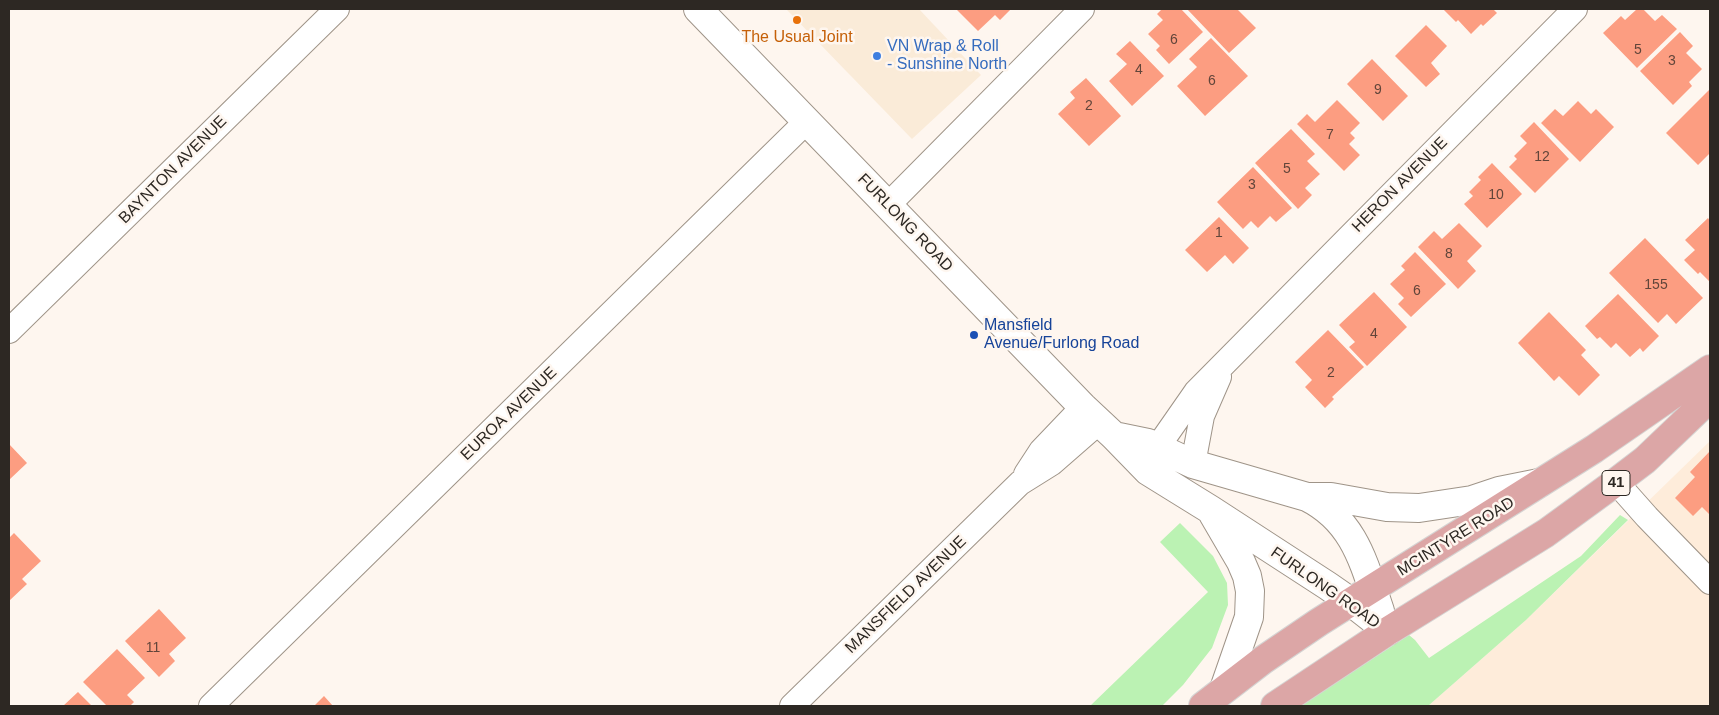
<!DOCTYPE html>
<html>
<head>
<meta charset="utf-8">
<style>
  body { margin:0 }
  #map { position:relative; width:1719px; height:715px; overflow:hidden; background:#fef6ef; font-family:Helvetica,sans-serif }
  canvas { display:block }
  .frame { position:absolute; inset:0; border:10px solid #2d2823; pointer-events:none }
</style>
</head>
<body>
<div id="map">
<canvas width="1719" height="715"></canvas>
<div class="frame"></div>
</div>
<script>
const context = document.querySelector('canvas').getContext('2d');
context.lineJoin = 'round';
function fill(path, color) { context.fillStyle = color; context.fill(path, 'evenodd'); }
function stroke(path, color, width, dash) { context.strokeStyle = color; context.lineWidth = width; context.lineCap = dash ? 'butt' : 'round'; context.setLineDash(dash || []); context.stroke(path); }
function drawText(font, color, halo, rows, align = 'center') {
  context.font = font + ' Helvetica,sans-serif'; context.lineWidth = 5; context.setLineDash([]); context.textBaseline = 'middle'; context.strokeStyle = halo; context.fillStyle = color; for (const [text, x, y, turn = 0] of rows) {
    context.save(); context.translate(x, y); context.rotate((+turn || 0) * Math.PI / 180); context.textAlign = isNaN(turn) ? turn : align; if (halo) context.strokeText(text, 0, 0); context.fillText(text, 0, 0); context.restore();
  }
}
fill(new Path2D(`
  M786 9H919L981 75 912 139Z`), '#faebd8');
fill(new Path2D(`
  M1710 441V704L1705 706H1428L1526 620Z`), '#feecda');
fill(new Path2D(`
  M1620 515 1628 520 1526 620 1428 706H1300L1409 635 1415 640 1429 658 1581 556Z
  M1180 523 1213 556 1227 583 1228 605 1212 648 1183 685 1162 706H1090L1208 592 1160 542Z`), '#bbf2b3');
fill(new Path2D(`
  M956 9H1011L1000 20 995 15 978 31Z
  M1162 9H1181L1203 32 1169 64 1156 50 1160 46 1148 34 1163 20 1157 14Z
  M1187 9H1237L1256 28 1229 53Z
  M1443 9H1493L1497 13 1483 26 1481 24 1471 34 1458 20 1456 22Z
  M1637 9H1643L1655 21 1662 15 1677 29 1637 68 1603 33 1621 16 1625 20Z
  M1426 25 1447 46 1431 63 1440 74 1426 87 1395 56Z
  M1680 32 1693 46 1686 53 1702 69 1689 82 1692 86 1673 105 1640 71Z
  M1211 38 1248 76 1205 116 1177 86 1197 67 1189 59Z
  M1130 41 1164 76 1132 106 1109 81 1127 64 1116 54Z
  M1372 59 1408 96 1383 121 1347 84Z
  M1086 78 1121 116 1089 146 1058 114 1075 98 1070 92Z
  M1710 89V153L1698 165 1666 133Z
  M1337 100 1360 123 1350 133 1355 138 1349 144 1360 155 1344 171 1297 124 1307 114 1315 122Z
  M1578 101 1591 114 1596 109 1614 127 1580 162 1541 123 1555 109 1563 116Z
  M1534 122 1569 159 1535 193 1509 167 1517 159 1514 156 1527 143 1520 136Z
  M1291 129 1315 154 1307 161 1320 174 1305 188 1312 195 1298 209 1255 163Z
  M1492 163 1522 194 1487 228 1464 204 1473 196 1469 192 1481 180 1478 177Z
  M1253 167 1292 208 1276 222 1270 216 1258 228 1251 221 1243 229 1217 202Z
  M1219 217 1249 248 1233 264 1225 255 1207 272 1185 250Z
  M1708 218 1710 221V282L1700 272 1698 274 1684 260 1695 250 1685 240Z
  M1459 223 1482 246 1467 261 1476 271 1458 289 1418 247 1434 231 1442 239Z
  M1645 238 1703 298 1676 324 1667 314 1658 323 1609 273Z
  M1415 252 1446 284 1411 317 1398 304 1404 298 1390 284 1405 270 1401 266Z
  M1374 292 1407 327 1367 366 1349 347 1355 342 1339 325Z
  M1618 294 1659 336 1643 352 1640 348 1630 357 1616 343 1611 348 1600 337 1597 339 1585 326Z
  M1549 312 1586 350 1581 355 1600 375 1579 396 1559 376 1554 381 1518 343Z
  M1328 330 1364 367 1332 397 1334 399 1325 408 1305 387 1312 380 1295 362Z
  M9 444 27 463 9 480Z
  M1710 451V515L1702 507 1693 516 1675 498 1695 477 1690 472Z
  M14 533 41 561 22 579 27 584 9 601V538Z
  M159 609 186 638 169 654 175 661 159 677 125 641Z
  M117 649 145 678 127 695 134 702 130 706H107L83 682Z
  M78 692 92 706H63Z
  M324 696 333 706H314Z`), '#fc9d81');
const minor = new Path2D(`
  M888 205 1082 9
  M9 331 337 9
  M1157 448 1196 392 1575 9
  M1193 464 1202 416 1219 377
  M1026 474 1041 451 1083 407
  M1616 482 1647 517 1710 582
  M211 706 807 121
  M792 706 1020 483 1052 463 1099 422`);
const tertiary = new Path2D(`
  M698 9 1083 407 1114 436 1148 471 1211 510 1328 586 1351 602 1388 631
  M1114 436 1148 443 1193 464 1307 497C1355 521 1364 564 1380 611
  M1309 497H1331L1387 507 1419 508 1472 500 1499 491 1539 483
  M1213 514 1241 562 1247 576 1250 591 1249 617 1224 689`);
const primary = new Path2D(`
  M1203 706 1263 660 1319 622 1594 449 1710 369
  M1275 706 1388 631 1546 533 1616 482 1645 460 1710 398`);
stroke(minor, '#9f9488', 26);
stroke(tertiary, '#9f9488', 30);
stroke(primary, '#d5d4d3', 30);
stroke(minor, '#fff', 24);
stroke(tertiary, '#fff', 28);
stroke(primary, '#dca6a6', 28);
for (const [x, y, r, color] of [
  [797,20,5,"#e8710a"],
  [877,56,5,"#3f7fe0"],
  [974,335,5,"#1a4fb4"]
]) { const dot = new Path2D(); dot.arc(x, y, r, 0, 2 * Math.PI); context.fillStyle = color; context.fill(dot); stroke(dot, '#fef6ef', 2); }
drawText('14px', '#61453a', null, [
  ["6",1174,40],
  ["5",1638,50],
  ["3",1672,61],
  ["4",1139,70],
  ["6",1212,81],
  ["9",1378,90],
  ["2",1089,106],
  ["7",1330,135],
  ["12",1542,157],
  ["5",1287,169],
  ["3",1252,185],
  ["10",1496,195],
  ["1",1219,233],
  ["8",1449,254],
  ["155",1656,285],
  ["6",1417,291],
  ["4",1374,334],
  ["2",1331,373],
  ["11",153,648]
]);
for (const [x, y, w] of [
  [1616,483,28]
]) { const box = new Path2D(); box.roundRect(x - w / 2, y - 12.5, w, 25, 4); context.fillStyle = '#fef6ef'; context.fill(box); stroke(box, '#2d2823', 1); }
drawText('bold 15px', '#2d2823', null, [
  ["41",1616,483]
]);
drawText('16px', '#c56008', '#fef6ef', [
  ["The Usual Joint",797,38]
]);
drawText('16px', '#366cbe', '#fef6ef', [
  ["VN Wrap & Roll",887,47],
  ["- Sunshine North",887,65]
], 'left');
drawText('16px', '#2d2823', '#fef6ef', [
  ["BAYNTON AVENUE",173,170,-45],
  ["HERON AVENUE",1400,185,-45],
  ["FURLONG ROAD",905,223,46],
  ["EUROA AVENUE",509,414,-44],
  ["MCINTYRE ROAD",1456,537,-32],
  ["FURLONG ROAD",1325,588,35],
  ["MANSFIELD AVENUE",906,595,-44]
]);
drawText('16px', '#164399', '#fef6ef', [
  ["Mansfield",984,326],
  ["Avenue/Furlong Road",984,344]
], 'left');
</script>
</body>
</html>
